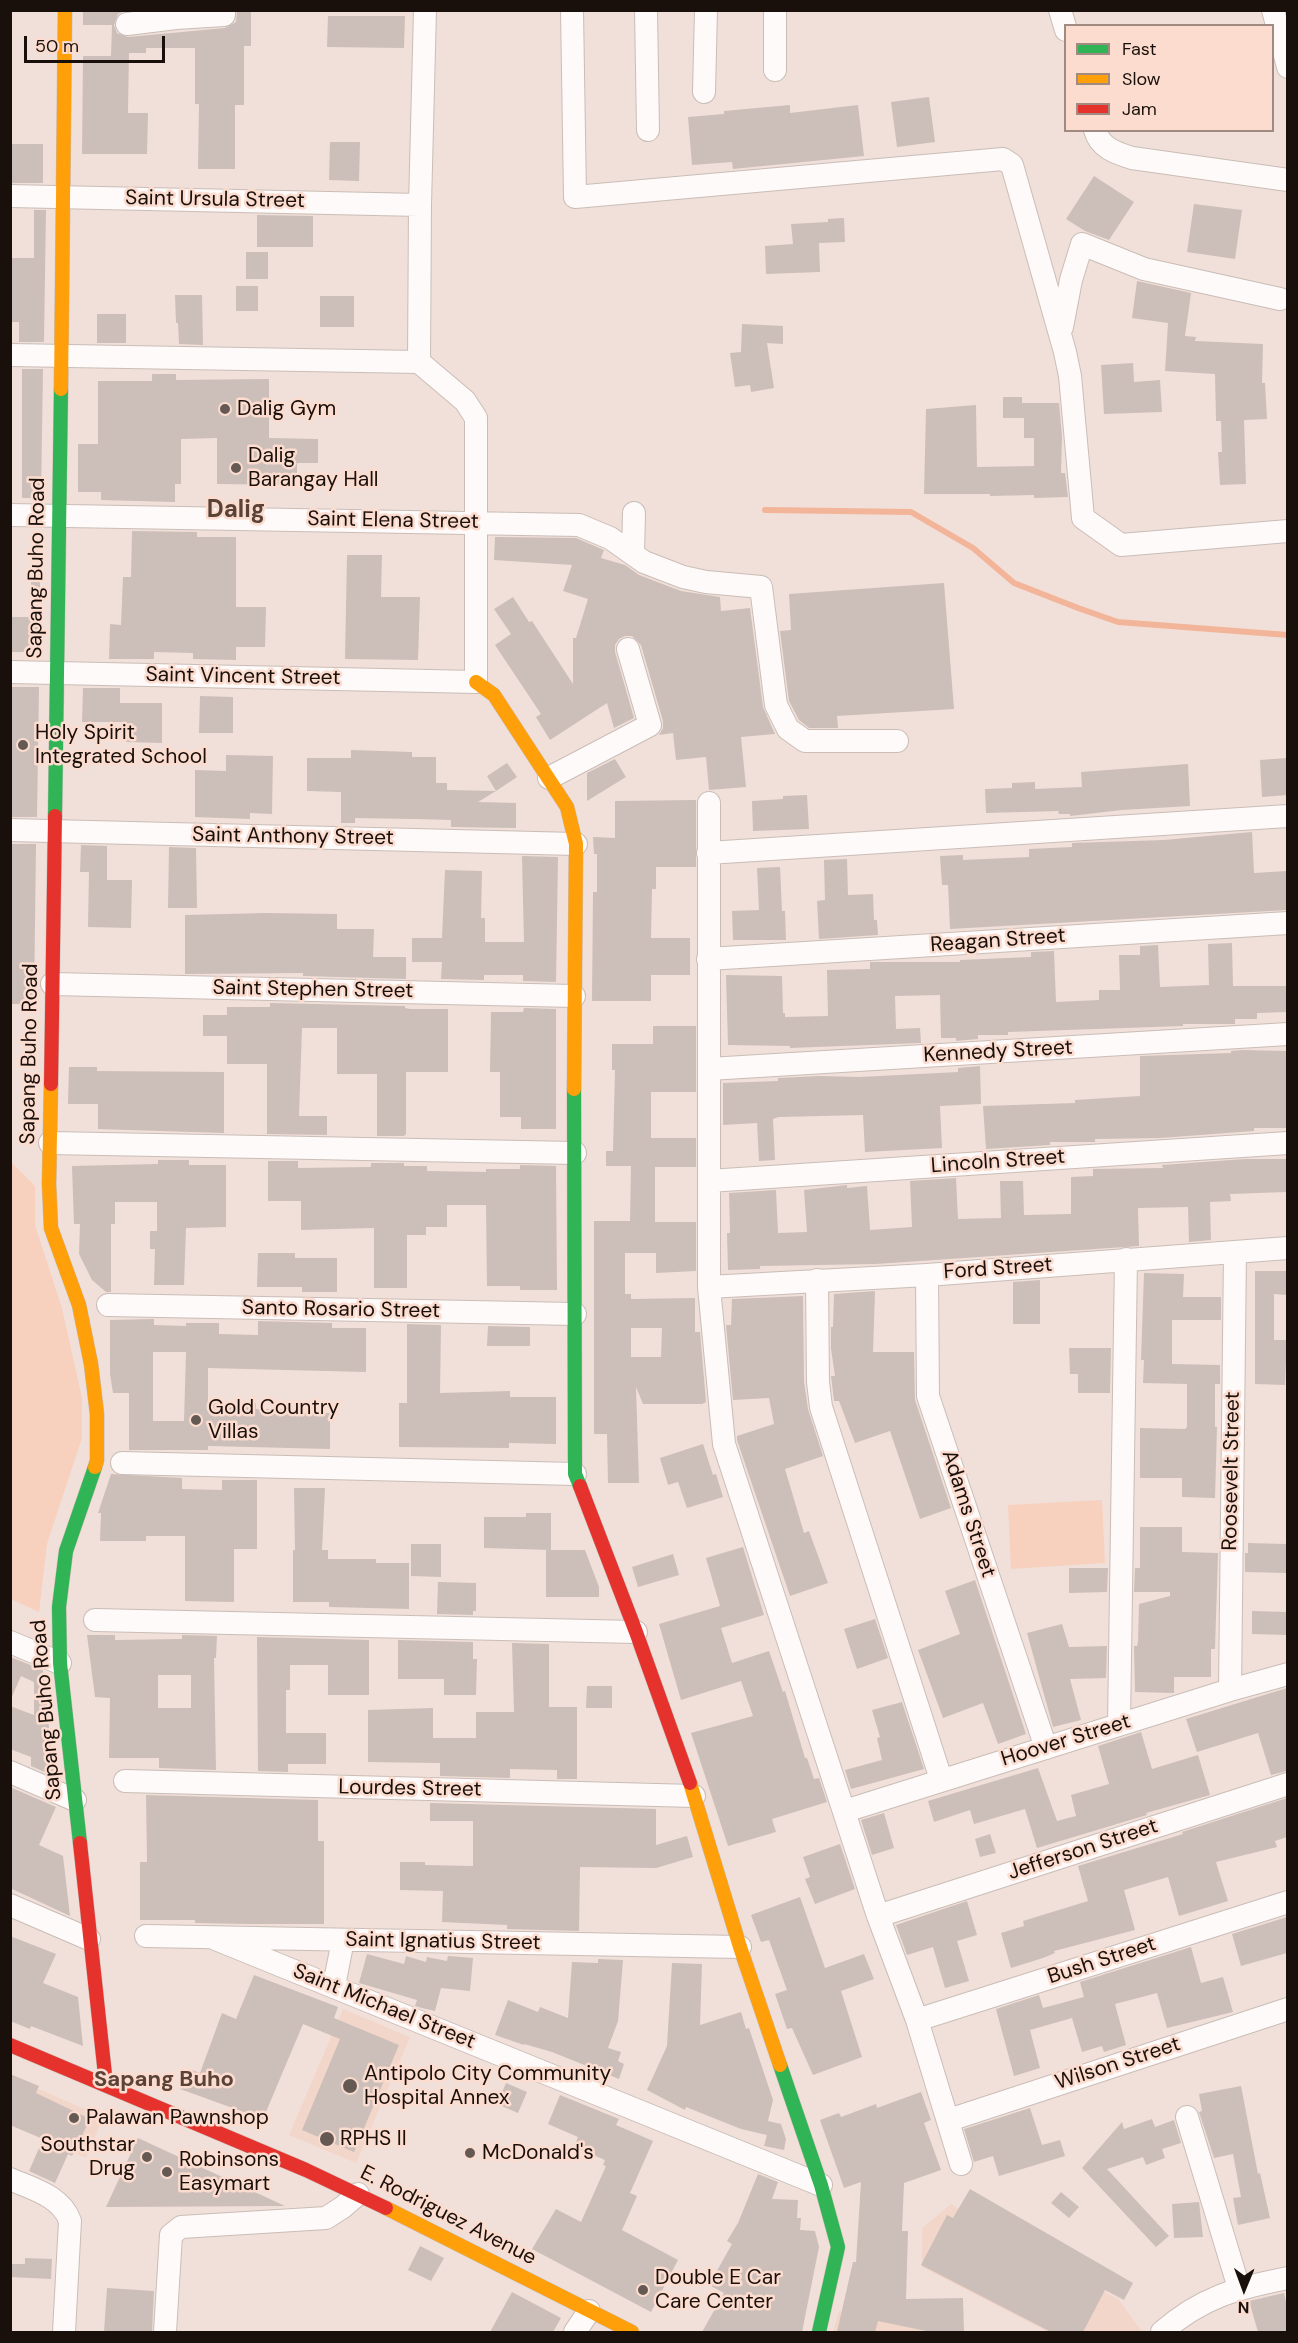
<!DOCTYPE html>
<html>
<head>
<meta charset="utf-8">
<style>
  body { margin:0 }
  #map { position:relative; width:1298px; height:2343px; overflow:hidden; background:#f1e0d9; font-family:"DM Sans",sans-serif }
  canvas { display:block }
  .frame { position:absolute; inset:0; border:12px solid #1a100b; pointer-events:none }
  .legend { position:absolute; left:1064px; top:24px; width:210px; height:108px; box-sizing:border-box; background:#fbdccf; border:2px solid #a18a81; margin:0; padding:8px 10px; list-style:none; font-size:18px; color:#1a100b }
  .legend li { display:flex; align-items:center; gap:12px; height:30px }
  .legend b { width:30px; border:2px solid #a18a81 }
  .north { position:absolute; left:1214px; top:2259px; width:60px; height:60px; -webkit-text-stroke:4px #fbdccf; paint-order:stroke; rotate:181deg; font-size:16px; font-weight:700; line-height:24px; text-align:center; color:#1a100b }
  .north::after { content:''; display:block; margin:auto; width:21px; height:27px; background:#1a100b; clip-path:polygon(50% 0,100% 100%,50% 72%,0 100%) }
  .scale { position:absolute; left:24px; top:36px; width:141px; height:27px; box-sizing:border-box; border:3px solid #1a100b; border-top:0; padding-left:8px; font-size:18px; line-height:21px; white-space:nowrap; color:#1a100b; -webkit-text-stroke:4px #fbdccf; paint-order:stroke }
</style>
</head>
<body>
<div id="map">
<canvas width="1298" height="2343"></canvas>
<div class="frame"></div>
<ul class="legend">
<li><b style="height:8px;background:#30b455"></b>Fast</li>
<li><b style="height:8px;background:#ff9f0a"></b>Slow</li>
<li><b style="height:8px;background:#e5322d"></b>Jam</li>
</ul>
<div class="north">N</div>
<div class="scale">50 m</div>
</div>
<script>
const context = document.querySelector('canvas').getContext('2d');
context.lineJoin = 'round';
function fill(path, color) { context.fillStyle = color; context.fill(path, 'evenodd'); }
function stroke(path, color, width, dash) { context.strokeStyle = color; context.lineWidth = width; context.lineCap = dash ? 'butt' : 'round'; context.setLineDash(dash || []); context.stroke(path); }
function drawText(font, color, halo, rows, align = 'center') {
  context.font = font + ' "DM Sans",sans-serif'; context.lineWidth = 5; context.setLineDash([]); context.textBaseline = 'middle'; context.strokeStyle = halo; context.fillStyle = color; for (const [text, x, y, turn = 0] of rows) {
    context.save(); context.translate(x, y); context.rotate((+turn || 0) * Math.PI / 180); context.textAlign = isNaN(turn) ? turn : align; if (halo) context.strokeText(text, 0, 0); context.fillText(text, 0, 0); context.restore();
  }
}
fill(new Path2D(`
  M343 2009 410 2037 356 2163 289 2135Z
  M11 2077 103 2117 86 2158 11 2125Z
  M951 2204 1119 2300 1142 2332H1048L922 2267V2228Z
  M839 2311 922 2330V2332H833Z`), '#f2d6c9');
fill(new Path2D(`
  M10 1161 35 1186V1225L62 1308 82 1398V1438L47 1544 39 1612 11 1599Z
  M1102 1500 1105 1563 1011 1569 1008 1505Z`), '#f8d0be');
stroke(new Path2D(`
  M765 510 911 512 973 548 1014 583 1078 608 1118 622 1288 635`), '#f3b599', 6);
fill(new Path2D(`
  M83 10H126L118 14 114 25 117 33 128 37 225 28 236 22 237 10H251V46H244V105H235V169H198L199 104H195V48H146V53H129L128 113H148L147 154H82L83 56H111L112 25H83Z
  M328 16H405L404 48 327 47Z
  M929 97 935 142 897 147 891 102Z
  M790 105V113L858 105 864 156 733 169 732 162 692 165 688 117 724 114V111Z
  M330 142H360L359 181 329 180Z
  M10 144H43V183H10Z
  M1094 176 1134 202 1109 240 1085 231 1066 219Z
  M1194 204 1242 210 1235 259 1187 252Z
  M34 210H46L44 342H19V322H10L11 258H34Z
  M257 215 313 216V247H257Z
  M844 218 845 242 819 243 820 272 766 274 765 246 793 244 791 224 828 222V219Z
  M246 252H268V279H246Z
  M1137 281 1191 293 1185 336 1196 337 1195 341 1263 344 1262 383H1265L1267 419 1244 420 1246 484 1220 485 1218 452H1222L1221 421H1216L1215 374 1165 371 1168 323 1132 318Z
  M236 286H258V311H236Z
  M175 295H202L203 345 179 344 178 323H176Z
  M320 296H354V327H320Z
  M97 314H126V343H97Z
  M742 324 783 326V344L767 343 774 388 751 392 750 385 735 387 730 353 741 352Z
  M1133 363 1134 382 1160 380 1162 412 1104 414 1101 365Z
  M22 369H43L41 498H22Z
  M152 374H176V380L269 379V438L318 439V463H297V485L217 484V438L181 439V484H175V502L101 500V492H78V444H98V381H152Z
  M1003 397H1022V403H1059L1062 437 1061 473H1065L1068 497 1034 498V495L990 496V494H924L926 409 976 405 977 467 1034 466V438H1024V418H1003Z
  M132 531 197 532V537H236V607H266L265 647H236V660L193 659V653L154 652V659H109L110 624 121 625 123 577H131Z
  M495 537 576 538 604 550 601 558 625 565 639 575 681 591 720 597 721 611 750 608 763 707 775 734 741 737 746 787 709 790 706 757 676 760 673 733 659 735 663 728V721L641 645 632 636H625L619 639 615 645V652L634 718 614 728 607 703 550 740 536 717 541 714 495 645 511 634 494 609 513 597 529 622 532 621 573 684V638H576L588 599 563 591 572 565 494 560Z
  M347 555H382L381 597H420L418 660 345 659Z
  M31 569H40V604H31Z
  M944 583 954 709 837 716 838 728H809L799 720 789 701 780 631 791 630 789 594Z
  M10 617H39V652H10Z
  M10 687H39L37 817H10Z
  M83 688H120V703H162V743L126 742 127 722H82Z
  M200 696 233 697V733H199Z
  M351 750 412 752V757H436V783H447V790L496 791 478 802 516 803V828L451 827V820L415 819 355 818V823H341V792L307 791V758H351Z
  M226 755 273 756 272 814 250 813V819L195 817V770L226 771Z
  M1287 758V795L1262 797 1260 760Z
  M615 759 626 777 587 801V773Z
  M507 763 517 777 496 791 487 776Z
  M1188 764 1190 806 1122 810 1070 816V814H1059L1058 811 986 813 985 789 1012 788V783L1035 782V789L1082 787 1081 772Z
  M807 795 809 829 753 831 752 801 783 799V796Z
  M696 800V867H656V889H652L651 938H690V975H651V1001H592L593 892H597V854H594L593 837 615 838V801Z
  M1252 832 1254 873 1287 871V910L950 929 948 885H942L940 856 963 855V860L1029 857V849L1072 847V843L1164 840Z
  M10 844H36L34 1004H10Z
  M81 845 107 846V880H132L131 928 88 927 89 872H80Z
  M169 847 196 848 197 908H168Z
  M522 856 558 857 556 982 523 981V975H484V980L441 979 442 962H412V938H442L445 870 482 871 481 918H485V942H524Z
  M847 859 848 895 873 894 874 920H877L878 935 819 939 817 901 825 900 824 860Z
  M780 867 782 911H785L786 940H733L732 911 759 910 757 868Z
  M265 913 337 914V929H374L373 957H406V979L303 976V973L185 974V915Z
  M1232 943 1233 986H1287V1012L1257 1013V1019H1235V1024H1183V1026L1008 1032V1035H978V1039L956 1041V1038H941L940 995 895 996 896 1029 920 1028 921 1043 790 1048V1046L728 1045 726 975 782 976 783 1013H785V1017L828 1016 827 970 870 969V962H960V960L1031 957V952L1054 951 1056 1002 1099 1000V990H1120L1119 955H1140V946L1158 945 1160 987 1209 985 1208 944Z
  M270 1003 405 1006V1008L410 1009H448V1072H406V1134L404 1136H377V1074H337V1028H302L299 1116H327V1135L267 1134V1064H227V1036H203V1015H227V1007H270Z
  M524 1008 556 1009V1129H521V1117H500V1072H490L491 1012H523Z
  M653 1026H696V1092H651V1138H696V1167H655V1222H696V1271L656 1273V1253H625V1294H631V1299L695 1298V1332H700L706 1402 702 1404H643L636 1387 639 1483H608L607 1434H594V1221H630L631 1166H606V1151H613L615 1070H612V1044H653ZM631 1328H662L661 1357H631Z
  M1242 1050 1287 1051V1128H1254V1131L1160 1138 1095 1139V1142H1050V1145L986 1149 983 1106 1075 1103V1100L1140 1096V1056L1231 1053V1051Z
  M980 1066 981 1104 940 1106 942 1148 865 1152 863 1115 779 1117 773 1119 775 1160 759 1161 757 1123 723 1125V1083L778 1081V1078L819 1076 860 1077 958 1072V1068Z
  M69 1067H97V1071L224 1072V1133L98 1129V1104H68Z
  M1245 1159H1287V1192L1230 1194 1231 1201 1210 1202 1211 1240 1189 1242 1188 1207 1138 1208 1139 1246 876 1264 760 1266V1269L728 1270 727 1233H730L729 1193 776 1190 778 1233 807 1232 804 1190 847 1185V1188L867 1186 870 1230 912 1227 910 1181 956 1178 958 1219 1001 1218 1000 1181H1023L1024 1215 1071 1214V1177L1093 1176V1169L1163 1168 1162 1165Z
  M158 1160H189V1165H226V1227L186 1228 184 1285H154L155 1249H150V1231H157V1202H115V1224H111V1292H106L92 1280 79 1254 80 1224H74L72 1166 158 1164Z
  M268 1161H298V1168L371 1167V1163H404V1166H427V1171L486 1172V1169H520V1165L556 1166 557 1290H520V1286H487L486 1205H447V1227H426V1235H407V1288H374V1228L301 1230V1201H268Z
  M258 1253H295V1258H337V1292H302V1287H257Z
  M1255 1271H1287V1295L1274 1294V1340H1287L1285 1385 1255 1384Z
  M1144 1273 1184 1274 1183 1297H1221V1320H1172V1364L1220 1365V1384H1215V1427H1217L1215 1498 1182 1497V1478H1140V1428L1185 1429 1187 1427V1384L1143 1383 1144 1360H1141Z
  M1040 1280V1324H1013V1282Z
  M875 1291 873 1352H914L915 1400 951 1508 920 1519 890 1431 855 1443 839 1401H834L831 1376H835L831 1349V1327H833L834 1294Z
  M803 1296 804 1382 808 1409 823 1456 785 1469 804 1533 809 1531 828 1583 790 1596 737 1440V1436L774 1424 769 1398 733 1400 726 1325H731L732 1299Z
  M154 1319V1325L186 1326V1323H219V1334L258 1335V1321L332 1323V1328H366V1372L208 1368V1403H256V1409H293V1413H330V1449L208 1446V1450H129V1393H113L110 1374V1320ZM153 1352H186L184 1421H153Z
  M407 1324 441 1325 440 1393 510 1391V1397H556V1444L509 1443V1448L399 1447V1403H407Z
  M488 1326 530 1327V1346H487Z
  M1069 1348H1111L1110 1393H1078V1374H1070Z
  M703 1444 713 1475 716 1474 723 1497 687 1508 678 1482 668 1485 660 1458Z
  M111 1474 182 1478V1489L222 1490V1480H257V1549H234V1602L185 1601V1536H146V1541H100L101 1513H98Z
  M294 1488H325L322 1550H328V1559H376V1563H409V1609L329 1607V1602H293V1550H295Z
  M526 1513H551V1550L484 1548V1517H526Z
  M1140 1527H1182V1552L1218 1553 1215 1649H1211V1677H1174V1693L1135 1692 1134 1646H1137L1138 1642 1139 1604 1170 1596V1592H1134L1135 1568H1140Z
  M1248 1543 1286 1544V1573L1245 1572V1553H1248Z
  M411 1544H441V1577L411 1576Z
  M743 1547 764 1615 721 1628 732 1663 769 1651 783 1692 785 1691 805 1758H807L814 1779 819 1778 827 1802 772 1819 776 1832 728 1846 691 1733 753 1716 741 1681 681 1700 659 1624 720 1606 706 1558Z
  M546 1550H585L599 1587V1597H546Z
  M673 1554 679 1575 638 1587 632 1567Z
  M1069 1568H1108L1107 1592 1069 1593Z
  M975 1580 1026 1734 998 1744 983 1703 943 1718 918 1650 960 1634 945 1591Z
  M438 1582 476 1583V1611H473V1615L437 1614Z
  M1252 1611 1287 1612V1635L1252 1634Z
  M875 1619 888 1658 857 1669 844 1629Z
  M1062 1624 1069 1647 1107 1646 1106 1678 1070 1679 1081 1720 1053 1727 1027 1633Z
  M87 1635H115V1640L182 1639V1635L217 1636 216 1658H214L216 1770 159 1768V1758H109L110 1698 95 1697ZM158 1675H191V1708H158Z
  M257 1637 369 1640V1695H328V1665H290V1690H286V1733H326V1764H288V1772L258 1771Z
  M398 1640 473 1642V1659H477L476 1695H444V1679H398Z
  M512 1643 549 1644V1707H577V1779H557V1770L510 1769V1778L440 1776V1763L368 1762V1710L433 1708V1738H476V1712H514Z
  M10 1657 43 1670 54 1776 31 1766V1757L10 1749V1706L34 1715V1682L21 1676 10 1701Z
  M587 1686H612V1708H586Z
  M1287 1688V1771L1271 1775 1258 1733 1197 1752 1186 1719Z
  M902 1702 924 1769 851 1789 845 1770 882 1760 877 1738 880 1737 872 1710Z
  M1141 1732 1152 1769 1198 1755 1210 1795 1146 1813 1147 1815 1037 1848 1025 1809 974 1824 970 1810 934 1822 928 1801 1038 1768 1057 1821 1076 1816 1071 1795 1109 1784 1098 1746Z
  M10 1787 56 1807 39 1845 63 1856 70 1916 10 1888Z
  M146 1795 318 1800V1841H324V1924H248L195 1923V1920H140V1862H147Z
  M1287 1798V1837L1275 1841 1277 1847 1216 1862 1228 1901 1179 1916 1168 1877 1124 1890 1135 1930 1054 1951 1055 1953 1043 1958 1011 1968 1001 1933 1024 1926 1023 1921 1088 1901 1078 1866 1183 1834 1182 1832Z
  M430 1803 656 1809V1845L687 1836 693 1857 656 1868 580 1867 579 1931 507 1929V1925L442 1922 443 1891 400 1890V1862H425V1865L473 1866V1821H430Z
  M884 1813 894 1848 872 1855 861 1820Z
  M990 1834 996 1853 980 1857 975 1839Z
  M840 1844 855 1889 815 1904 805 1879 810 1877 803 1857Z
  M800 1897 825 1968 864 1954 874 1979 841 1991 862 2057 813 2075 792 2028 787 2029 775 1994 787 1990 769 1940 761 1942 751 1915Z
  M967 1901 977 1935 957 1941 969 1981 945 1988 933 1947 907 1955 896 1925Z
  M1287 1917V1953L1241 1966 1232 1934Z
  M10 1936 56 1954 43 1983 78 1997 83 2046 31 2026 30 2029 10 2021Z
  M1191 1947 1201 1983 1223 1977 1233 2012 1167 2028 1157 1993 1115 2004 1126 2045 1104 2052 1102 2046 1082 2052 1072 2018 1030 2030 1040 2068 1014 2076 996 2009 1039 1995 1043 2008 1084 1997 1080 1982Z
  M367 1954 404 1964 406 1956 426 1962 427 1957 447 1961 448 1956 473 1958 470 1991 441 1988 435 2011 422 2008 415 2006 417 2000 359 1983Z
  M598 1959 623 1960 618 2021 608 2048 621 2052 618 2061 624 2064 619 2079 552 2052 524 2044V2045L495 2035 508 2000 538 2012 540 2007 568 2018 572 1962 598 1963Z
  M672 1963 702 1964 700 2025 741 2012 746 2029 749 2028 773 2100 768 2121 781 2124 786 2139 784 2150 764 2146 767 2135 741 2129 686 2107 685 2110 647 2090 667 2046Z
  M254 1975 338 2007 334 2018 399 2045 354 2152 302 2130 340 2039 303 2024 263 2119 180 2089 189 2069 200 2073 222 2013 236 2019Z
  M10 2074 39 2086 36 2093 90 2119 72 2156 68 2154 55 2183 29 2171 43 2139 10 2125Z
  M506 2083 527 2092 518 2113 497 2104Z
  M1241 2086 1258 2174 1260 2173 1270 2218 1238 2225 1233 2198 1241 2197 1233 2154 1214 2158 1199 2112 1202 2111 1199 2094Z
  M921 2092 931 2120 924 2123 941 2170 904 2183 902 2231H908L906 2299 963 2298 964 2332H931L878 2321 875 2332H837L853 2262H856L861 2182 844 2188 820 2120 839 2113 841 2117 876 2104 877 2108Z
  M560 2095 619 2119 616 2125 653 2141 630 2193 637 2196 622 2230 678 2260 651 2312 532 2249 556 2209 581 2222 606 2166 603 2165 605 2160 574 2147 578 2137 548 2124Z
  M1030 2108 1042 2145 1060 2140 1065 2156 999 2176 993 2156 974 2162 964 2129Z
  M1152 2119 1155 2127 1174 2120 1181 2143 1162 2149 1165 2158 1146 2165 1143 2157 1107 2169 1169 2236 1156 2247 1082 2168 1122 2122 1124 2129Z
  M138 2138 285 2206 106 2207Z
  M758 2174 778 2182 772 2199 798 2200 797 2218H801L800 2230 815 2231 819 2247 802 2332H702L724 2293 709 2285 732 2244 727 2241 738 2223Z
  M970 2189 1133 2283 1124 2300 1105 2290 1083 2332H1051L921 2265 947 2215 953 2218Z
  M1061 2192 1079 2207 1069 2218 1051 2203Z
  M1199 2202 1203 2237 1174 2238 1172 2204Z
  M420 2246 444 2258 431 2281 408 2270Z
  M25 2258 52 2259 51 2279 10 2277V2264H25Z
  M107 2288 154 2291 152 2332H104Z
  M512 2292 561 2318 553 2332H490Z
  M1284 2293 1287 2306V2332H1258L1249 2301Z`), '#ccbeb9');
const street = new Path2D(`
  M572 10 575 197 1003 159 1012 165 1065 352 1070 376 1083 518 1121 545 1288 531
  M646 10 648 130
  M1060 10 1066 30
  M1273 10 1288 67
  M127 24 176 18 224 15V10
  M775 70V10
  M704 92 706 10
  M1095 130C1100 148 1116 153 1132 158L1288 180
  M10 196 420 205
  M1062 327 1071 280 1082 244 1144 269 1280 299
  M10 355 419 362
  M10 515 579 525 610 538 644 562 683 577 706 582 761 587 776 705 788 729 805 741H897
  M633 554 634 513
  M10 672 476 682V418L465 401 419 362 420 205 425 10
  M549 778 650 725 628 649
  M709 803V1287L724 1444 878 1916 917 2020 961 2164
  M10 830 576 844
  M708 853 1288 816
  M708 959 1288 923
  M52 984 574 996
  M709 1069 1288 1034
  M50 1143 575 1153
  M709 1181 1288 1143
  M927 1275 928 1396 1046 1748
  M817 1280 818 1382 821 1407 941 1779
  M709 1287 927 1275 1288 1248
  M108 1305 575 1314
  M122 1463 575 1474
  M95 1620 636 1632
  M10 1642 60 1663
  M1230 1690 1235 1252
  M1119 1724 1126 1259
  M10 1772 75 1800
  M125 1781 694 1796
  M845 1811 1230 1690 1288 1674
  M10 1905 89 1939
  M878 1916 1288 1784
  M146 1936 740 1947
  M213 1938 821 2185
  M334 1986 343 1940
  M917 2020 1288 1902
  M1187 2117 1239 2288
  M949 2120 1288 2009
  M10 2179C33 2189 61 2196 70 2221L64 2332
  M165 2332 171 2235 181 2227 326 2218 343 2207 358 2194
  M575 2332 589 2311
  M1162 2332C1202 2297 1237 2288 1288 2278`);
const fast = new Path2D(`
  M55 816 61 389
  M574 1089 575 1474 580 1486
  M80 1843 60 1663 59 1607 66 1551 95 1467
  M780 2065 821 2185 838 2247 819 2332`);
const slow = new Path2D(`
  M61 389 65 10
  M476 682 494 695 567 807 576 844 574 1089
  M51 1084 49 1184 51 1228 79 1305 91 1364 97 1414V1460L95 1467
  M690 1783 740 1947 780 2065
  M386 2208 632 2332`);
const jam = new Path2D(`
  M51 1084 55 816
  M580 1486 636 1632 690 1783
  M80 1843 106 2084
  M10 2045 306 2170 386 2208`);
stroke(street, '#cabdb7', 24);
stroke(fast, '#cabdb7', 15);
stroke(slow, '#cabdb7', 15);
stroke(jam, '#cabdb7', 15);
stroke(street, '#fdfaf9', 22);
stroke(fast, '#30b455', 14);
stroke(slow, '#ff9f0a', 14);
stroke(jam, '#e5322d', 14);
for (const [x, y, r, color] of [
  [225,409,6,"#655953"],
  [236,468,6,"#655953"],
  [23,745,6,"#655953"],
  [196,1420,6,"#655953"],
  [350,2086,8,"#655953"],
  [74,2118,6,"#655953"],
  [327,2139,8,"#655953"],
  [470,2153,6,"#655953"],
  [147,2157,6,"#655953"],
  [167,2172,6,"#655953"],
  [643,2290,6,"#655953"]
]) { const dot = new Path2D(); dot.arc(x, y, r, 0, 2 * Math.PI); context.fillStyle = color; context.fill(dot); stroke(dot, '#fbdccf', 2); }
drawText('21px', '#1a100b', '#fbdccf', [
  ["Saint Ursula Street",215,200,1],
  ["Saint Elena Street",393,521,1],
  ["Sapang Buho Road",37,568,-89],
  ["Saint Vincent Street",243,677,1],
  ["Saint Anthony Street",293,837,1],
  ["Reagan Street",998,941,-4],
  ["Saint Stephen Street",313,990,1],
  ["Kennedy Street",998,1052,-3],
  ["Sapang Buho Road",30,1054,-89],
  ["Lincoln Street",998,1162,-4],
  ["Ford Street",998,1269,-4],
  ["Santo Rosario Street",341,1310,1],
  ["Roosevelt Street",1232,1471,-89],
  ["Adams Street",968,1514,72],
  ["Sapang Buho Road",47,1710,-95],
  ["Hoover Street",1066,1741,-17],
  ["Lourdes Street",410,1789,1],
  ["Jefferson Street",1083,1850,-18],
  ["Saint Ignatius Street",443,1942,1],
  ["Bush Street",1102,1961,-18],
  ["Saint Michael Street",384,2007,22],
  ["Wilson Street",1118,2064,-18],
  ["E. Rodriguez Avenue",448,2216,27]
]);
drawText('21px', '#1a100b', '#fbdccf', [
  ["Dalig Gym",237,409],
  ["Dalig",248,456],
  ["Barangay Hall",248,480],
  ["Holy Spirit",35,733],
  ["Integrated School",35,757],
  ["Gold Country",208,1408],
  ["Villas",208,1432],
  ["Antipolo City Community",364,2074],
  ["Hospital Annex",364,2098],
  ["Palawan Pawnshop",86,2118],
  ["RPHS II",340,2139],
  ["Southstar",135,2145,"right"],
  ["Drug",135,2169,"right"],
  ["McDonald's",482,2153],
  ["Robinsons",179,2160],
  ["Easymart",179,2184],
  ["Double E Car",655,2278],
  ["Care Center",655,2302]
], 'left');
drawText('bold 22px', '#5a4237', '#fbdccf', [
  ["Sapang Buho",164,2080]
]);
drawText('bold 24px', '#5a4237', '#fbdccf', [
  ["Dalig",236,511]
]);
</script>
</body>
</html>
